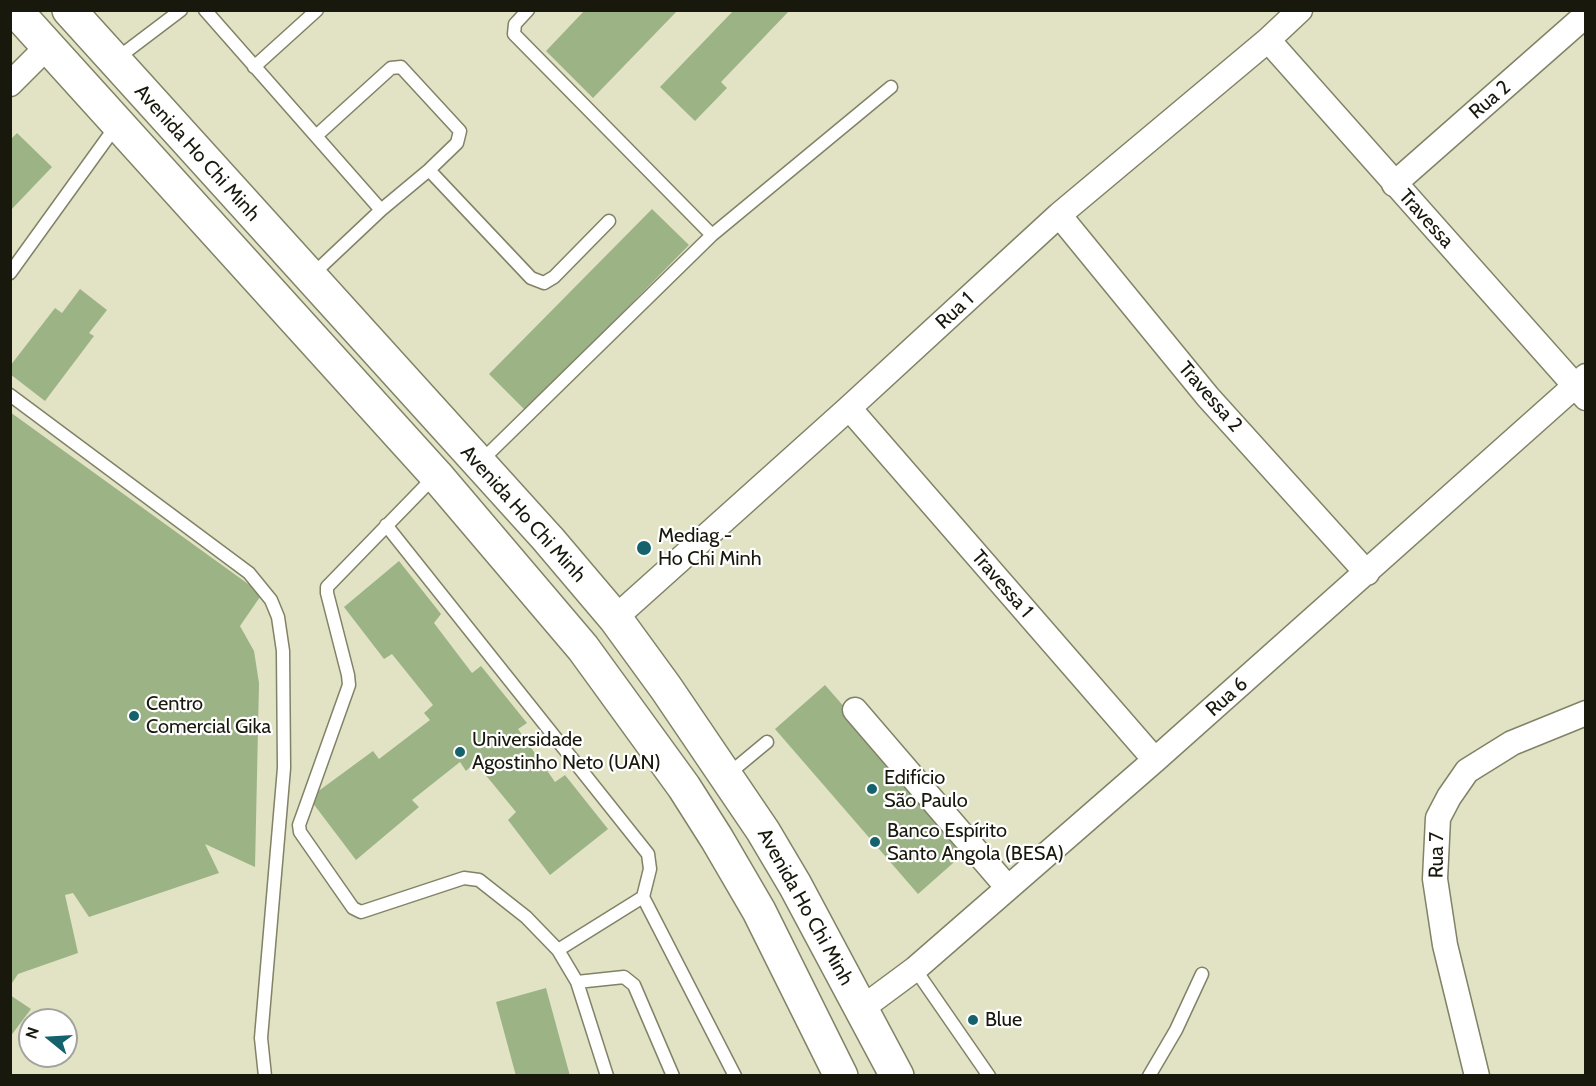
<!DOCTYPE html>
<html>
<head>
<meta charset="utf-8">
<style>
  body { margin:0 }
  #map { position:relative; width:1596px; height:1086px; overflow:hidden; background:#e1e3c4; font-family:Cabin,sans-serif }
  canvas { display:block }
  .frame { position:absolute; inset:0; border:12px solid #18180d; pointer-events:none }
  .north { position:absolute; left:18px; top:1008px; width:60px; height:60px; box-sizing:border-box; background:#fff; border:2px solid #a3a39e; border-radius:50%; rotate:288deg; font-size:16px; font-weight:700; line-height:24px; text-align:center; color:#18180d }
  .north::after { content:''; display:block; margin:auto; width:21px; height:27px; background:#15626d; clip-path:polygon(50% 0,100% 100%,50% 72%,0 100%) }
</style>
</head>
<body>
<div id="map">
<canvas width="1596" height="1086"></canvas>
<div class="frame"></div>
<div class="north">N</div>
</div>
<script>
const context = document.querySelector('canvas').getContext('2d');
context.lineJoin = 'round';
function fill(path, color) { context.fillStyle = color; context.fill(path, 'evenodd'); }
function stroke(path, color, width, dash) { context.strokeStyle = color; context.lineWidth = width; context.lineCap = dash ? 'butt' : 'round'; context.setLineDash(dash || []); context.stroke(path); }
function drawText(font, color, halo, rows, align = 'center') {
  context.font = font + ' Cabin,sans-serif'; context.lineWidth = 4.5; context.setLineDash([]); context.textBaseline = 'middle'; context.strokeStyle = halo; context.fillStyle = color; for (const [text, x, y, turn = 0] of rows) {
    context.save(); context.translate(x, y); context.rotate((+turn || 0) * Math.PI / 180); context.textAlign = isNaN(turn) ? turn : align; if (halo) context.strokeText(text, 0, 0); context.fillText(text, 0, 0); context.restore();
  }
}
fill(new Path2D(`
  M585 10H678L593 98 546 51Z
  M734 10H790L721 82 727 88 695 121 660 87Z
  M17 133 52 167 10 211V140Z
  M652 209 689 245 526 411 489 374Z
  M80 289 107 310 89 333 94 336 45 401 10 374V366L55 308 62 313Z
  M10 412 262 594 240 626 254 651 259 683 255 867 205 844 219 873 89 917 73 893 65 895 78 953 18 974 10 986Z
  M399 561 441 614 434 623 472 673 481 666 527 723 518 729 555 782 565 775 608 829 550 875 508 820 516 812 475 762 466 771 460 762 412 800 419 807 356 860 309 798 373 751 379 759 430 720 424 713 433 705 392 654 384 659 344 607Z
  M825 685 969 849 918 894 775 729Z
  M546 988 570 1076H516L496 1002Z
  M10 995 31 1009 10 1037Z`), '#9cb385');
const lane = new Path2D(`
  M205 10 381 210 429 170 457 143 460 131 401 67 391 68 316 136
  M528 10 515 24 514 34 712 235
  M115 60 181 10
  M254 67 317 10
  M429 170 531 278 544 283 554 277 609 221
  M10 273 116 126
  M312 275 381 210
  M10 395 249 573 271 600 278 617 283 651 284 768 261 1038 265 1076
  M479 463 712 235 891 87
  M436 475 327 587V593L348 675 349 685 303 814 299 825 300 832 353 908 361 912 464 878 479 880 526 917 558 950 577 982 624 977 634 985 673 1076
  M386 525 648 854 650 869 643 897 558 950
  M726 776 767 742
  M643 897 735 1076
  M915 969 989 1076
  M577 982 607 1076
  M1149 1076 1176 1030 1202 974`);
const street = new Path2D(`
  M1268 40 1586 398
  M10 84 48 46
  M1394 184 1586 15
  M1059 215 1208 397 1367 573
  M849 408 1155 760
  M615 618 849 408 1059 215 1268 40 1300 10
  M855 710 1008 888
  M861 1009 915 969 1155 760 1586 376
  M1477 1076 1445 945 1435 879 1438 818 1449 797 1467 771 1512 743 1586 713`);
const primary = new Path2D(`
  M15 10 436 475 583 648 684 787 717 839 759 911 841 1076
  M69 10 548 539 615 618 666 688 763 831 795 885 897 1076`);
stroke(lane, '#818266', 15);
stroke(street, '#818266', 27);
stroke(primary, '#818266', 36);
stroke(lane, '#fff', 12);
stroke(street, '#fff', 24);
stroke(primary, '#fff', 33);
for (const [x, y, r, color] of [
  [644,548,8,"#15626d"],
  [134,716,6,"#15626d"],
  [460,752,6,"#15626d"],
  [872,789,6,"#15626d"],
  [875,842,6,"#15626d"],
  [973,1020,6,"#15626d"]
]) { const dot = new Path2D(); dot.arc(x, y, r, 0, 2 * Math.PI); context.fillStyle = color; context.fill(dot); stroke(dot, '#fff', 2); }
drawText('20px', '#18180d', '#fff', [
  ["Rua 2",1490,100,-41],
  ["Avenida Ho Chi Minh",197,153,48],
  ["Travessa",1426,219,48],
  ["Rua 1",955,311,-43],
  ["Travessa 2",1210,397,49],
  ["Avenida Ho Chi Minh",523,514,48],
  ["Travessa 1",1002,584,49],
  ["Rua 6",1227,697,-42],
  ["Rua 7",1437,855,-89],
  ["Avenida Ho Chi Minh",805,907,61]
]);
drawText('20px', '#18180d', '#fff', [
  ["Mediag -",658,536],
  ["Ho Chi Minh",658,559],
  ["Centro",146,704],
  ["Comercial Gika",146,727],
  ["Universidade",472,740],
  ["Agostinho Neto (UAN)",472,763],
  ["Edifício",884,778],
  ["São Paulo",884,801],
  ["Banco Espírito",887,831],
  ["Santo Angola (BESA)",887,854],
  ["Blue",985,1020]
], 'left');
</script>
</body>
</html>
